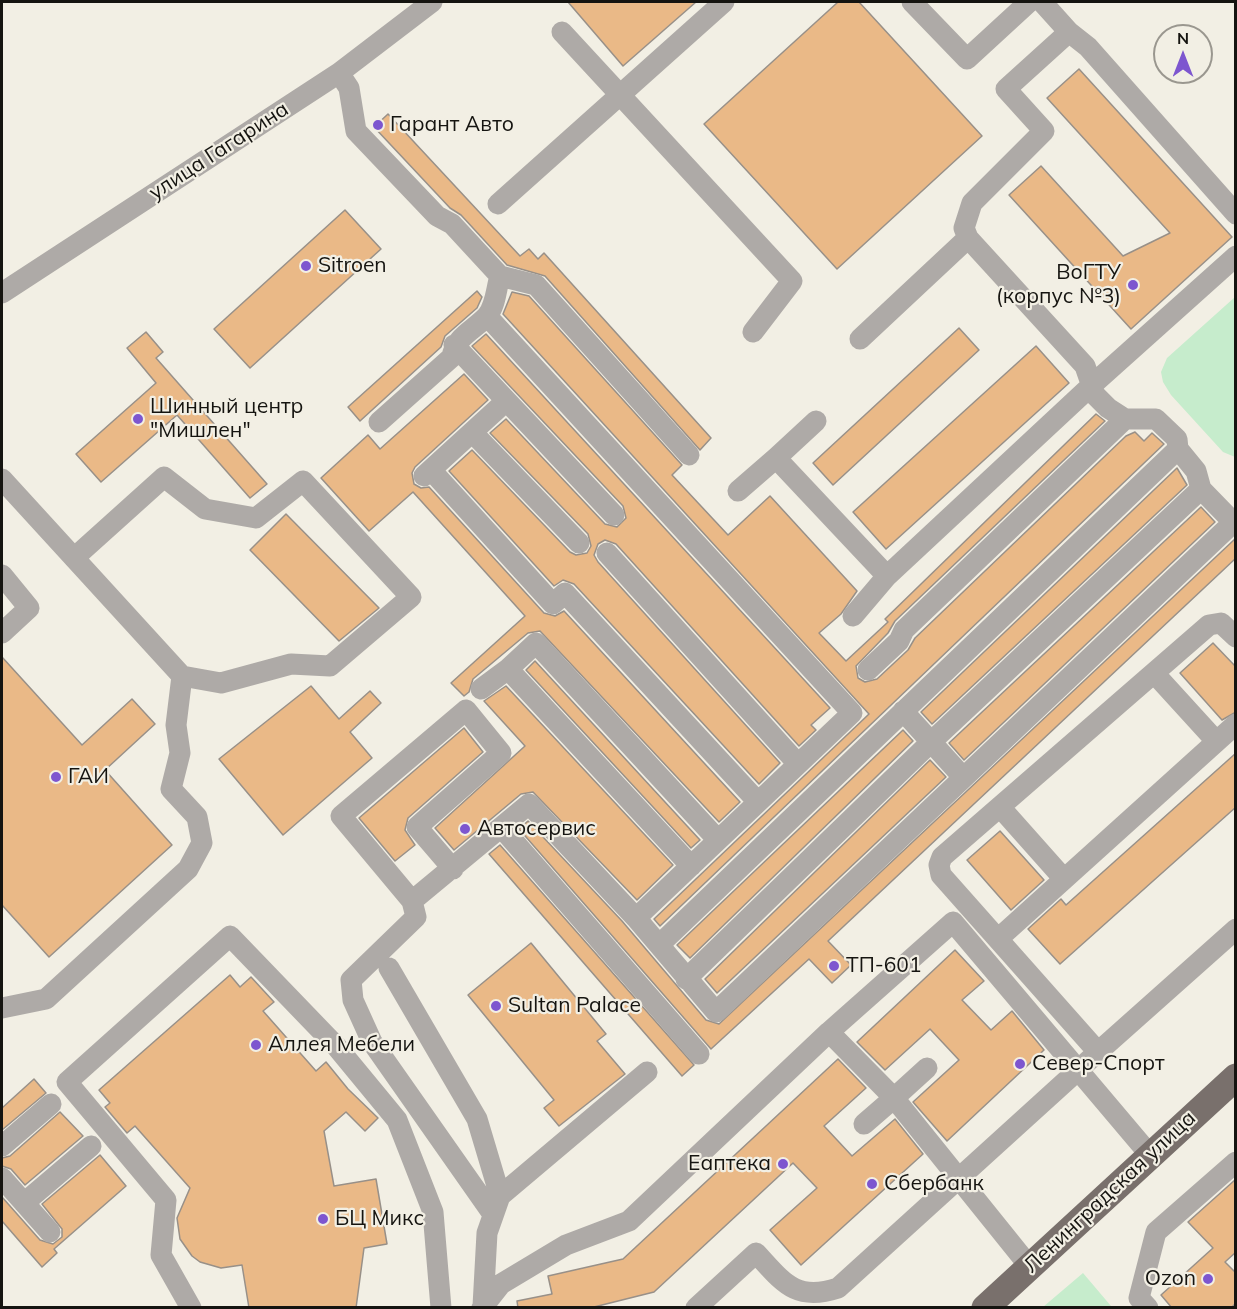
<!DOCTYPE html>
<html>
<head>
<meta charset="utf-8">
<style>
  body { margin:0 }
  #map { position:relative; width:1237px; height:1309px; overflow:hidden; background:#f2efe4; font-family:Mulish,sans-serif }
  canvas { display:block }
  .frame { position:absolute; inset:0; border:3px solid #151410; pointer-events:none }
  .north { position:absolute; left:1153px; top:24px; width:60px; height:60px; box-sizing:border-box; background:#f2efe4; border:2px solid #9a978f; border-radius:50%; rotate:0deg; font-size:16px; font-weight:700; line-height:24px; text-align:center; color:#151410 }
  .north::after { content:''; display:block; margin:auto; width:21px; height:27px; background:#7d56cf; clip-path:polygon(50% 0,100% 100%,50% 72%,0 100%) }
</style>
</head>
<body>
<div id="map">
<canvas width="1237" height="1309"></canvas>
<div class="frame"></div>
<div class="north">N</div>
</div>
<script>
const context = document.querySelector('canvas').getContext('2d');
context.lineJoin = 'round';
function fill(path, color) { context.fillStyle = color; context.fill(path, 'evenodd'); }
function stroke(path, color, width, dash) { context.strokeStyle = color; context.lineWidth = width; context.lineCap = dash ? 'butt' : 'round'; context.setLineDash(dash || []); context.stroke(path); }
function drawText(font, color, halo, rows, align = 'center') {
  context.font = font + ' Mulish,sans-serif'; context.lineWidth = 4.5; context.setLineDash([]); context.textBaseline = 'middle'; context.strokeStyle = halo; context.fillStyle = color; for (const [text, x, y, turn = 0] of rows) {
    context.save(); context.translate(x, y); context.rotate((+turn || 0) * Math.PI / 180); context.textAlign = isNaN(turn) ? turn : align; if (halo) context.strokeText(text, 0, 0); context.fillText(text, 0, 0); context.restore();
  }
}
fill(new Path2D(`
  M1235 297V457L1223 452 1171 395 1163 382 1161 372 1167 358Z
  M1083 1273 1111 1306 1109 1307H1043Z`), '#c6eccc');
const building = new Path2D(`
  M568 2H696L623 66Z
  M838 2H859L982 136 837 269 704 124Z
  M1079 69 1232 237 1131 329 1009 195 1041 166 1123 256 1170 233 1047 98Z
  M388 114 520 256 529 249 538 259 544 253 711 438 700 450 545 276 507 265 461 215 450 208 374 127Z
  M345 210 381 249 250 368 214 329Z
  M477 291 482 297 477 308 445 336 441 347 360 421 348 407Z
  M512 292 529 296 682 465 672 475 728 535 770 496 857 591 841 614 819 633 846 661 888 622 885 619 1096 414 1105 421 895 621 888 633 856 666 858 678 865 682 877 679 908 650 915 638 1126 436 1135 432 1144 441 1152 433 1164 444 660 926 654 919 869 714 503 314Z
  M959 328 979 350 833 485 813 463Z
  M146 332 163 352 156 358 267 484 250 498 177 415 101 482 76 454 156 383 127 348Z
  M486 334 830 708 811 725 816 730 799 746 616 544 605 540 598 544 594 555 598 562 780 763 759 784 574 584 563 580 554 586 449 471 472 450 570 552 576 555 587 553 591 546 588 534 490 433 506 419 605 524 617 527 626 518 623 506 472 346Z
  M1036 346 1069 383 886 549 853 512Z
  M464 374 488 400 415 467 412 473 414 484 421 488 429 487 544 613 555 616 564 611 740 802 719 822 540 631 528 633 473 679 469 692 464 696 451 683 525 616 413 492 369 531 321 478 368 435 380 449Z
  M1177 468 1187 485 932 724 921 712Z
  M1201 507 1215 522 964 760 949 743Z
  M286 514 379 608 339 641 250 550Z
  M1236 538V558L828 941 851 965 832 983 809 959 711 1049 519 829 528 821 622 921 706 1020 719 1024Z
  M1213 643 1236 667V712L1222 720 1180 673Z
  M2 657 82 745 132 699 155 724 105 770 172 845 49 957 2 905Z
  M535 661 700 840 691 848 526 670Z
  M311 686 339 719 370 691 381 703 350 732 372 758 283 835 219 759Z
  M506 686 673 865 637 900 533 792 521 794 454 850 435 828 525 746 484 701Z
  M464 728 483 752 408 818 405 830 415 845 395 861 359 818Z
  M903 730 913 741 690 958 677 945Z
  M1236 753V807L1060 964 1028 929 1061 899 1066 905Z
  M930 760 946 777 717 993 705 979Z
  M1000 831 1044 880 1011 910 967 860Z
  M500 845 694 1065 682 1076 489 854Z
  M531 943 606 1034 597 1041 625 1074 559 1126 544 1108 554 1100 468 995Z
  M955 950 984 981 962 1000 991 1030 1012 1011 1044 1050 947 1141 913 1102 959 1060 930 1029 885 1070 857 1042Z
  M230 975 240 987 251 977 274 1002 263 1011 316 1071 326 1062 348 1089 378 1118 365 1131 346 1112 324 1131 334 1186 376 1179 387 1244 364 1248 356 1308H249L242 1265 221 1268 200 1262 192 1256 180 1239 177 1218 190 1188 135 1126 127 1133 105 1107 110 1103 99 1090Z
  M838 1059 866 1088 824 1126 852 1156 895 1119 923 1154 801 1265 770 1230 817 1188 793 1163 654 1292 590 1308H518L517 1301 552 1294 548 1276 623 1259Z
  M34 1079 46 1093 2 1130V1108Z
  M60 1112 83 1136 25 1185 11 1169 2 1166V1158L10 1156Z
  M100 1155 126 1186 54 1249 57 1253 42 1267 2 1221V1197L40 1240 53 1244 62 1237V1229L42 1204Z
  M1236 1179V1252L1225 1262 1236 1273V1303L1231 1308H1172L1161 1295 1213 1248 1188 1222Z`);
fill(building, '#eab987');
stroke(building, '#989088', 1.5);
stroke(new Path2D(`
  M912 2 967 59 1029 2
  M1042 2 1069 32 1088 47 1236 214
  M562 32 792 281 753 332
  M1069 32 1006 89 1044 131 972 203 964 228 968 238 1085 366 1095 395 1108 408 1125 419H1156L1177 439 1178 449 1196 471 1201 489 1233 522
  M339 73 349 88 356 131 437 216 452 224 500 276C496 289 496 305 487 316 474 330 455 337 452 357L379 422
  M498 204 724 2
  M500 276 536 285 689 455
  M2 293 339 73 432 2
  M487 316 852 713 636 918
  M860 339 968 238
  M454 345 614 515
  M816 421 776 458 887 576 1092 385 1236 256
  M472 432 579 543
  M431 470 553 604 565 593 758 802
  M424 476 505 402
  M2 479 182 676 221 683 291 664 330 666 411 597 303 481 256 518 205 509 164 477 74 558
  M738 491 776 458
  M607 553 798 764
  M2 575 29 608 2 633
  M853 616 887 576
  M508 669 691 866
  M868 670 899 641 904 630 1125 419
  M1154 673 1216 741
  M481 689 508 669 536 643 718 840
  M903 711 962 776
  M1000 807 1064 879
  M502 828 699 1054
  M453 869 417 827 501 753 466 710 341 816 412 901 416 917 351 980 353 1000 372 1042 492 1213
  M412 901 529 804 636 918 716 1012 1236 520
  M999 938 1236 724
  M659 945 1178 449
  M389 968 477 1119 500 1196 487 1233 483 1306
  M686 979 931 742 1201 489
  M2 1008 46 999 188 869 202 843 197 817 171 789 180 753 176 725 182 676
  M829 1032 953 922 1150 1155
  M1098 1052 1236 929
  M927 1068 894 1098 1030 1267
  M2 1146 51 1104
  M2 1178 50 1232
  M500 1196 647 1072
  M24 1203 91 1146
  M191 1308 161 1255 166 1200 67 1082 230 936 336 1046 397 1120 433 1212 441 1308
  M482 1308 501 1284 566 1245 629 1221 829 1032 894 1098 864 1124
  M696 1308 756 1253C783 1282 795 1302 838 1288L1098 1052 941 875 939 865 942 857 1209 625 1221 623 1236 637
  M1148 1308 1139 1298 1156 1232 1236 1162`), '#aeaaa7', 21);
stroke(new Path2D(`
  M985 1308 1236 1077`), '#79706c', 27);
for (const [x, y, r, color] of [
  [378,125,6,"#7d56cf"],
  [306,266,6,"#7d56cf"],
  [1133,285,6,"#7d56cf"],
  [138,419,6,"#7d56cf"],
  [56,777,6,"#7d56cf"],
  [465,829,6,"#7d56cf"],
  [834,966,6,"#7d56cf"],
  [496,1006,6,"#7d56cf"],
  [256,1045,6,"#7d56cf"],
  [1020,1064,6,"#7d56cf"],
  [783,1164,6,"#7d56cf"],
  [872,1184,6,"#7d56cf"],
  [323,1219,6,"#7d56cf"],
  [1208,1279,6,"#7d56cf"]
]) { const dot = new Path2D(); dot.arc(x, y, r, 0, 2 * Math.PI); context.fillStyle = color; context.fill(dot); stroke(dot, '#f2efe4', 2); }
drawText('21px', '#151410', '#f2efe4', [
  ["Гарант Авто",390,125],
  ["Sitroen",318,266],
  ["ВоГТУ",1121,273,"right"],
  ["(корпус №3)",1121,297,"right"],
  ["Шинный центр",150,407],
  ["\"Мишлен\"",150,431],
  ["ГАИ",68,777],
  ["Автосервис",477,829],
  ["ТП-601",846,966],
  ["Sultan Palace",508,1006],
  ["Аллея Мебели",268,1045],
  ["Север-Спорт",1032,1064],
  ["Еаптека",771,1164,"right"],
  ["Сбербанк",884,1184],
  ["БЦ Микс",335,1219],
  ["Ozon",1196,1279,"right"]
], 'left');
drawText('21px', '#151410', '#f2efe4', [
  ["улица Гагарина",219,151,-33],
  ["Ленинградская улица",1110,1192,-43]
]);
</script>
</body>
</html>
